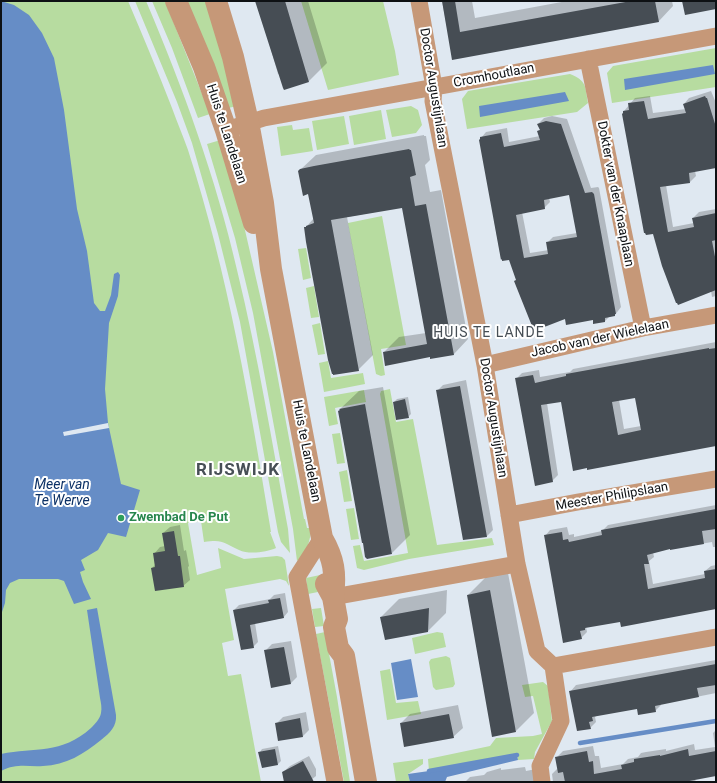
<!DOCTYPE html>
<html>
<head>
<meta charset="utf-8">
<style>
  body { margin:0 }
  #map { position:relative; width:717px; height:783px; overflow:hidden; background:#dfe8f1; font-family:Roboto,sans-serif }
  canvas { display:block }
  .frame { position:absolute; inset:0; border:2px solid #0e1114; pointer-events:none }
</style>
</head>
<body>
<div id="map">
<canvas width="717" height="783"></canvas>
<div class="frame"></div>
</div>
<script>
const context = document.querySelector('canvas').getContext('2d');
context.lineJoin = 'round';
function fill(path, color) { context.fillStyle = color; context.fill(path, 'evenodd'); }
function stroke(path, color, width, dash) { context.strokeStyle = color; context.lineWidth = width; context.lineCap = dash ? 'butt' : 'round'; context.setLineDash(dash || []); context.stroke(path); }
function drawText(font, color, halo, rows, align = 'center') {
  context.font = font + ' Roboto,sans-serif'; context.lineWidth = 4; context.setLineDash([]); context.textBaseline = 'middle'; context.strokeStyle = halo; context.fillStyle = color; for (const [text, x, y, turn = 0] of rows) {
    context.save(); context.translate(x, y); context.rotate((+turn || 0) * Math.PI / 180); context.textAlign = isNaN(turn) ? turn : align; if (halo) context.strokeText(text, 0, 0); context.fillText(text, 0, 0); context.restore();
  }
}
fill(new Path2D(`
  M1 1H128C143 36 158 72 172 108 177 122 183 136 188 150 228 274 250 403 271 532H270L276 548C267 552 249 555 239 550 223 543 224 539 204 542L201 521 188 523 197 575 221 568 218 548 244 559 277 556 282 557 285 560 289 586 286 581 280 579 225 589 234 640 222 643 228 676 241 674 261 782H1Z
  M135 1H146C183 88 216 178 237 270 258 356 272 442 288 529L290 553 281 542 278 532 240 322 218 234 192 143 177 102Z
  M152 1H165L210 114 198 118 172 48Z
  M183 1H209L237 106 224 109Z
  M301 1H383L395 51 399 75 328 90Z
  M716 48V87L612 103 607 73 613 66Z
  M570 74C587 81 585 86 588 103L577 112 467 129 462 99 468 91Z
  M411 106 418 110 422 125 416 133 392 137 386 110Z
  M381 110 386 139 354 145 349 116Z
  M344 116 349 144 317 150 312 121Z
  M292 125 293 130 309 128 313 151 281 156 277 127Z
  M224 139 273 352 304 519H305L307 528H312C309 542 308 552 297 561L293 529 253 313 235 238 207 144Z
  M382 216 406 345 381 349 385 375 381 376 376 374 348 223Z
  M306 248 311 278 303 280 298 249Z
  M314 286 319 317 311 318 306 288Z
  M320 323 325 354 318 355 312 325Z
  M328 361 331 378 363 373 365 384 324 392 319 363Z
  M390 389 396 422 413 419 437 545 492 538 494 545 409 559 364 570 357 568 353 546 360 545 364 561 408 553 380 394 381 391Z
  M364 390 366 402 335 408 338 424 329 426 324 397Z
  M340 433 345 463 337 464 332 434Z
  M347 470 352 501 344 502 339 472Z
  M354 508 359 539 351 540 346 509Z
  M320 575 323 591 308 594 306 578Z
  M321 608 324 626 315 627 312 609Z
  M325 632 337 697 350 782H344L316 634Z
  M437 632 443 633 446 647 415 654 412 638Z
  M446 656 450 658 455 684 453 687 436 690 433 687 429 662 431 659Z
  M390 669 396 703 418 701 421 714 387 720 380 671Z
  M543 682 548 686 552 721 535 752 534 759 518 760 517 755 429 771 428 759 490 746 496 738 533 736 542 734 533 696 525 697 522 685Z
  M423 759V764L408 774 410 782H396L393 763Z`), '#b7dca0');
fill(new Path2D(`
  M1 1 14 5 29 15 42 33 54 58 64 110 77 209 87 251 94 303 100 311H105L111 295 114 274 118 272 120 275 118 296 109 323 105 389 108 423 121 484 140 490 126 537 108 533 98 550 81 560 85 570 80 572 83 582 91 599 74 604 64 581 58 579H19L10 583 6 590 5 603 1 615Z
  M713 65 715 74 625 90 624 79Z
  M565 92 569 101 480 117 479 106Z
  M97 608 116 715C117 726 110 733 101 740 84 754 66 765 43 766 27 767 17 763 1 771V754C35 747 61 755 91 728 95 724 100 719 101 713 102 708 101 703 100 698L87 610Z
  M411 659 418 697 397 700 391 663Z
  M517 755 518 760 447 777 445 782H410L408 774 429 771Z`), '#668dc6');
fill(new Path2D(`
  M108 423 109 428 64 436 63 432Z`), '#dfe8f1');
fill(new Path2D(`
  M257 1H308L327 63 309 81 278 74Z
  M442 1H472L475 18 567 1H672L673 6 659 21 453 59Z
  M711 91 716 103V170L715 167 695 171 696 176 690 182 666 185 673 227 694 223 693 218 699 212 716 209V296L712 297 711 291 678 303 624 111 635 98 650 96 653 113 686 109 684 104 689 98Z
  M552 116 567 119 591 188 598 187 599 188 621 307 615 315 610 316 605 321 593 319 566 318 510 259 501 258 494 220 495 219 481 138 486 132 507 128 509 142 540 136 538 131 541 129 538 124 544 118ZM570 194 577 233 553 237 547 243 549 250 530 253 522 212 544 208 550 202 549 198Z
  M424 135V136H426L430 160 425 165 430 192 441 190 468 339 454 354 430 356 384 352 399 337 426 333 403 207 347 217 373 355 358 370 307 226 314 218 309 193 299 171 316 155Z
  M716 342V445L588 469 561 401 547 403 558 475 552 481 516 379 522 373 539 370 540 377 570 372 573 369ZM636 397 641 426 624 429 619 400Z
  M466 380 493 530 487 536 464 539 437 391 443 385Z
  M383 387 410 535 392 553 340 409 359 391Z
  M408 397 411 414 408 417 394 402 397 399Z
  M716 505V547H713L712 542 671 549 670 548 653 552 654 557 649 561 653 584 705 574V571L711 566 716 565V608L621 621 586 627 587 632 581 638 545 536 550 530 567 527 569 535 574 534V537L602 531 608 525Z
  M180 525 184 551 186 550 189 566 188 567 190 580 183 586 152 568 155 565 154 554 160 547 165 546 163 533 170 527Z
  M508 573 534 713 516 731 468 595 486 577Z
  M447 590 446 613 428 631 381 617 399 599Z
  M285 593 288 612 283 618 255 623 258 642 253 647 234 610 239 605 270 599 274 595Z
  M291 641 297 677 291 683 272 687 265 651 272 644Z
  M716 660V693L661 704V705L655 711 637 707 597 715 595 717 596 722 590 728 570 692 576 685Z
  M458 705 463 728 453 737 401 723 410 714Z
  M306 712 309 730 303 736 276 724 283 717Z
  M716 730V775L693 779 696 780 694 782H553L552 774 558 768 557 757 563 751 593 746 595 756H599L601 768 623 764 628 759 638 757 641 753 646 752 666 749V751L694 744 695 750 715 747 713 733Z
  M278 746 281 761 278 764 262 767 260 752 262 749Z
  M309 756 316 769V776L311 780 312 782H285L283 772 290 766Z
  M525 767 526 771 536 769 541 782H465L470 777 484 775 487 772 501 768V770Z`), '#0003');
stroke(new Path2D(`
  M580 743 716 721
  M429 771 517 755`), '#668dc6', 4.5);
fill(new Path2D(`
  M255 1H285L309 82 284 90 283 88Z
  M442 1H455L460 32 631 1H655L659 22 452 60Z
  M682 1H716V9L685 15Z
  M705 96 706 98H707L716 127V168L689 173 690 183 660 187 668 232 694 227 692 218 716 213V240L712 241 716 262V290L678 305 677 303H676L662 266 653 234 646 235 645 233H644L622 114 623 113V111L629 110 628 103 644 101 648 119 686 113 683 104Z
  M546 121 561 124 585 193 592 192 594 194 616 314H615V316L605 318V322L593 324V320L566 325 565 319 534 331 514 281 516 280 509 260 502 261V259L501 260 479 140 480 139V137L501 133 504 147 540 140 537 131 540 130 537 124ZM569 195 577 237 546 242 548 254 524 258 516 215 545 209 544 200Z
  M409 149 410 150H411L416 175 410 177 415 206 426 204 454 355 430 359V357L385 366 383 352 427 344 402 208 331 220 359 371 333 375V374H332L328 360 306 242 304 227H306V226L314 223 308 194 303 196 298 171 300 169 314 166Z
  M709 348V349L716 348V446L587 470V468L573 471 561 402 541 405 553 482 535 486 515 378 533 375 535 383 566 376V374ZM635 398 641 430 618 435 612 402Z
  M460 386 487 537 463 540 436 390Z
  M405 399 409 418 396 420 393 402Z
  M365 404 392 554 367 559 365 557 363 543H362L338 411 340 410 339 409Z
  M716 509V529L702 531 704 544 670 550V549L647 555 649 564H644L648 589 705 578 704 571 716 569V609L621 627 620 622 585 628V630L580 631 582 639 563 643 544 535 562 532 563 540 568 539 569 542 602 535 601 530Z
  M174 531 178 556H180L184 587 155 591 151 568 155 567 153 553 165 551 162 533Z
  M490 590 516 732 492 737 467 595Z
  M280 598 284 618 250 625 254 648 241 650 233 610 269 603 268 600Z
  M429 608 428 632 385 640 380 617Z
  M284 647 291 684 271 688 264 650Z
  M716 664V685L697 688 699 697 655 706 656 712 638 715 637 709 592 717 593 721 589 722 591 729 577 731 569 691Z
  M449 714 454 738 404 747 400 723Z
  M300 718 303 737 278 741 275 723Z
  M275 749 278 765 262 768 258 752Z
  M688 749 689 756 716 751V776L684 782H565L563 772 558 773 555 757 587 751 589 762 593 761 594 774 622 769 621 765 634 762V759L660 755V756Z
  M303 761 314 782H284L282 772Z`), '#464d54');
stroke(new Path2D(`
  M419 1 434 87 433 101 485 365 517 564 537 651 553 666 716 637
  M588 59 643 328
  M226 130 264 118 716 36
  M485 365 643 328 716 315
  M509 515 578 502 716 479
  M322 538 297 577 335 782
  M333 597 517 564
  M542 782 540 766 561 721 553 666`), '#c69878', 17);
stroke(new Path2D(`
  M176 1 204 67 226 130 254 223
  M216 1 233 57 248 122 263 203 271 269 322 538C334 559 336 573 333 597
  M326 584 333 597 337 619 334 627 338 648 344 656 366 782`), '#c69878', 22);
for (const [x, y, r, color] of [
  [121,518,4,"#2e9e5b"]
]) { const dot = new Path2D(); dot.arc(x, y, r, 0, 2 * Math.PI); context.fillStyle = color; context.fill(dot); stroke(dot, '#fff', 1.5); }
drawText('13px', '#0e1114', '#fff', [
  ["Cromhoutlaan",494,76,-11],
  ["Doctor Augustijnlaan",433,88,81],
  ["Huis te Landelaan",226,134,72],
  ["Dokter van der Knaaplaan",615,194,79],
  ["Jacob van der Wielelaan",600,339,-12],
  ["Doctor Augustijnlaan",493,418,81],
  ["Huis te Landelaan",306,451,79],
  ["Meester Philipslaan",612,497,-10]
]);
drawText('bold 13px', '#27864d', '#fff', [
  ["Zwembad De Put",129,518]
], 'left');
context.letterSpacing = '1px';
drawText('14px', '#474f56', '#fff', [
  ["HUIS TE LANDE",489,333]
]);
context.letterSpacing = '0px';
drawText('italic 14px', '#0c3166', '#fff', [
  ["Meer van",62,485],
  ["Te Werve",62,501]
]);
context.letterSpacing = '1px';
drawText('bold 17px', '#474f56', '#fff', [
  ["RIJSWIJK",238,471]
]);
context.letterSpacing = '0px';
</script>
</body>
</html>
